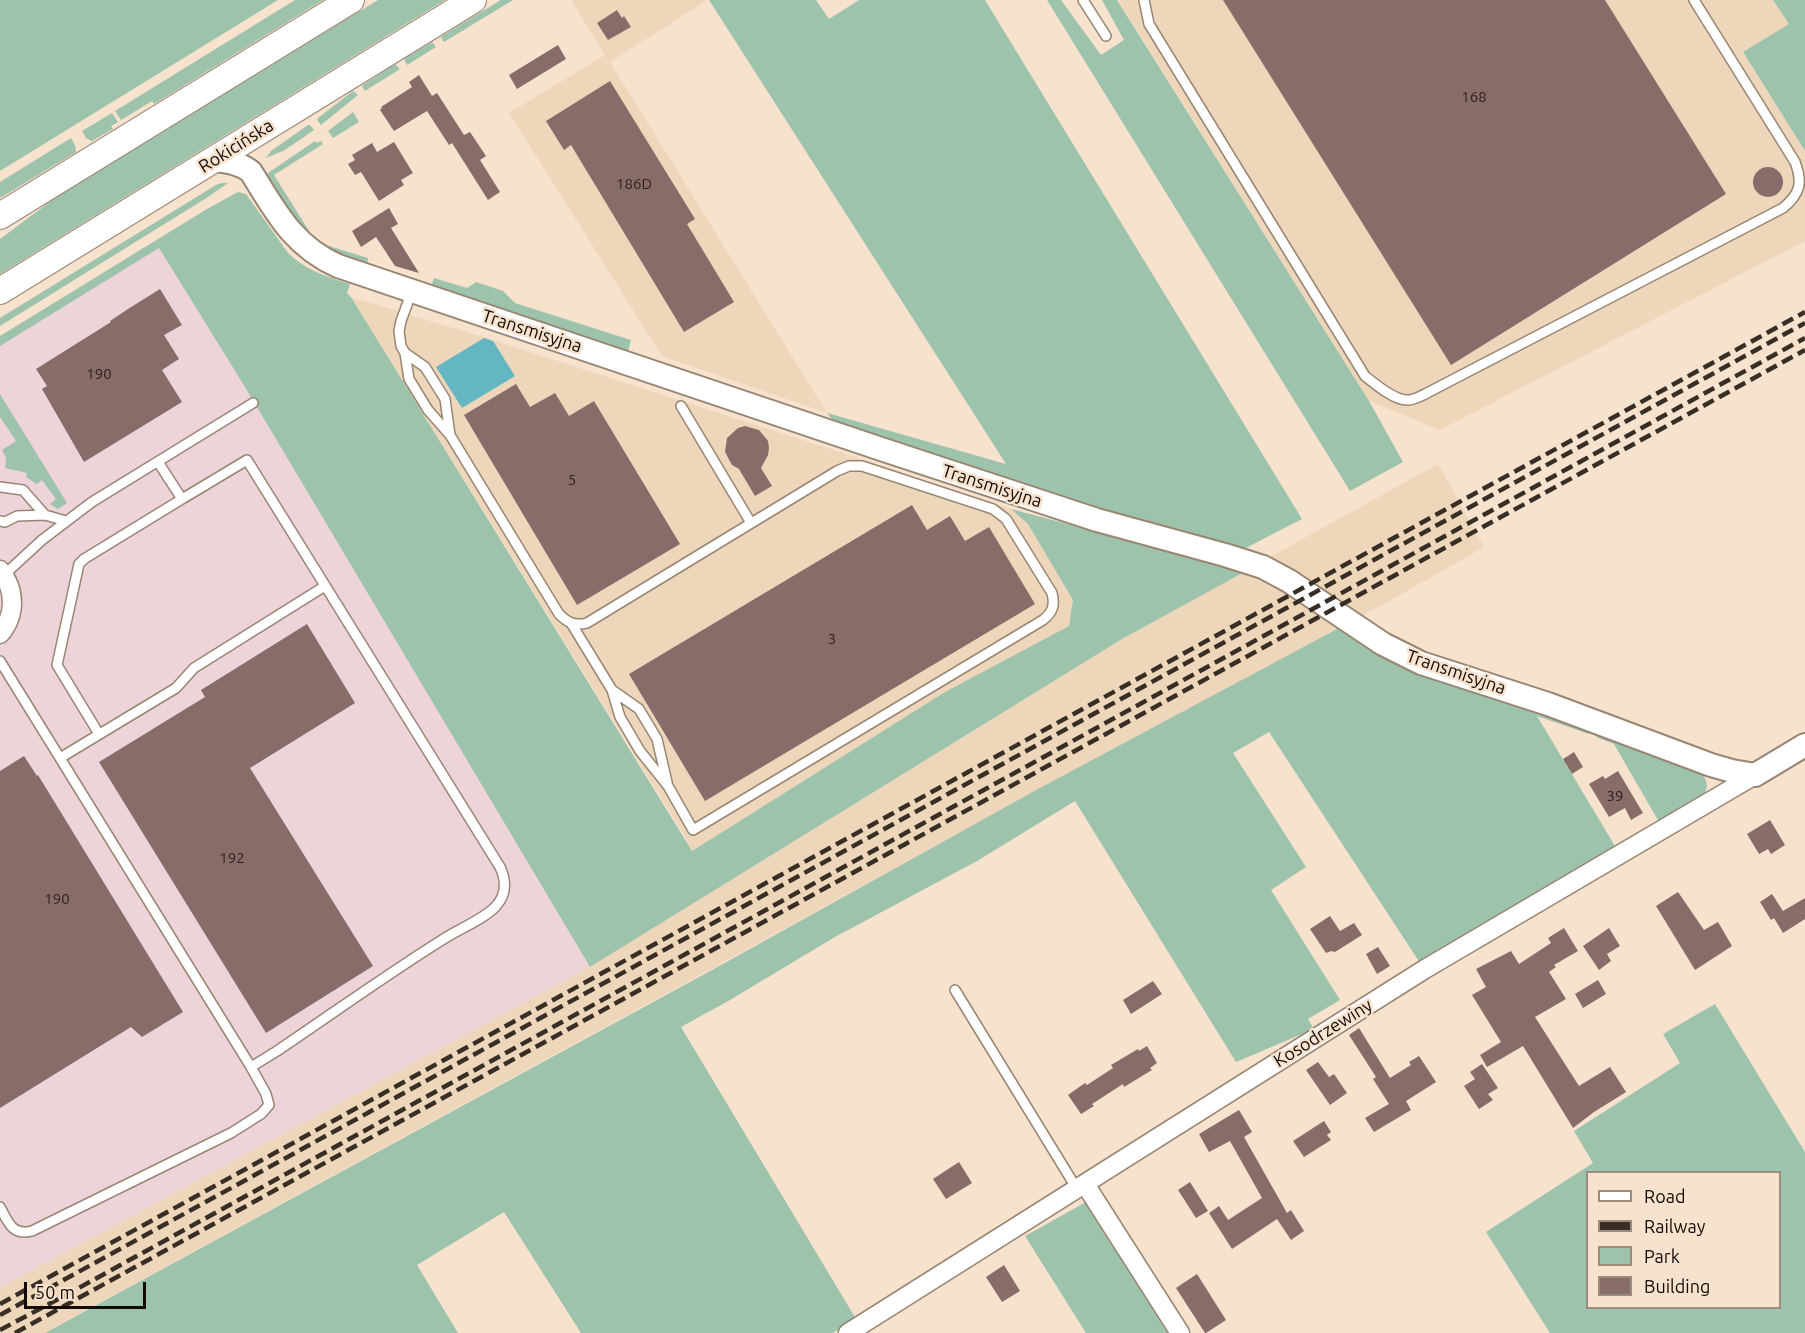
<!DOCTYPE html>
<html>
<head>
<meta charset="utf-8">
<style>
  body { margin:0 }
  #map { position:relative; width:1805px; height:1333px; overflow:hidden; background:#f6e2cd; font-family:Ubuntu,sans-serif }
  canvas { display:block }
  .legend { position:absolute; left:1586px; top:1171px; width:195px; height:138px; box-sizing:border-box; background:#f6e2cd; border:2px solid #9b8c7d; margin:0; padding:8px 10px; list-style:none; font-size:18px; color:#120b05 }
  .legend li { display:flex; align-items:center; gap:12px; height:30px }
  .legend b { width:30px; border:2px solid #9b8c7d }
  .scale { position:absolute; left:24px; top:1282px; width:122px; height:27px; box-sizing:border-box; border:3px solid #120b05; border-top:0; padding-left:8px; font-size:18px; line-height:21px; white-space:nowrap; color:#120b05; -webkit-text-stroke:4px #f6e2cd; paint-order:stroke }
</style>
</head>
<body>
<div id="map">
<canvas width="1805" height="1333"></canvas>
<ul class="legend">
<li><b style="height:8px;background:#fff"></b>Road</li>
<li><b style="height:8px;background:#372e25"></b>Railway</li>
<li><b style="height:16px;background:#9ec3ad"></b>Park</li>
<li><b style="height:16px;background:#876c6a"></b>Building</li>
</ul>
<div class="scale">50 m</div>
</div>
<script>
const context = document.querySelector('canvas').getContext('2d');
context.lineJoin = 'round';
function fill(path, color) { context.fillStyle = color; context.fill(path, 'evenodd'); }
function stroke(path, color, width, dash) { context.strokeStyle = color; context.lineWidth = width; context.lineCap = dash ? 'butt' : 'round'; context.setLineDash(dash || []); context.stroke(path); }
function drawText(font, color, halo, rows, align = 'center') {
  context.font = font + ' Ubuntu,sans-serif'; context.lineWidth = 5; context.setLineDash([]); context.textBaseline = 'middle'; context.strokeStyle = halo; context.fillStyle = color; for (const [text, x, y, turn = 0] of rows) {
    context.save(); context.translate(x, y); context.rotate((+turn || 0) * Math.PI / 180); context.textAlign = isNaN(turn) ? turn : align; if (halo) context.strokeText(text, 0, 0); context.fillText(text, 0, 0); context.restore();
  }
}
fill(new Path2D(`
  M159 248 248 392 590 967 0 1288V346Z`), '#eed4d9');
fill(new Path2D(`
  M571 0H707L610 62 827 413 662 356 509 113 605 55Z
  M1118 0H1773L1789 24 1743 53 1805 151V241L1440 430 1369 401Z
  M351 297 483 337 843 453 1011 509 1028 524 1074 600 1069 626 945 692 692 851 682 832Z
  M1438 464 1484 547 1384 604 1036 790 711 969 44 1333H0V1288L590 967 1122 639Z`), '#eed6bb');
fill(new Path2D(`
  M0 0H278L0 171Z
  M295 0H323L154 104 152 101 121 120 115 111Z
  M378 0H445L0 274V239L55 198Z
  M501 0H513L444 42 441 38 442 36Z
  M709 0H816L829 19 859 0H985L1302 519 1240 551 1021 488 836 424 827 413 1006 464Z
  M1047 0H1061L1101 55 1124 40 1102 0H1117L1369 401 1403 462 1350 491Z
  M1773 0H1805V151L1743 52 1789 24Z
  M432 42 436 47 407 65 404 59Z
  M395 64 400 69 365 91 362 86 363 85Z
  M353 91 358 95 321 125 317 120 318 118Z
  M353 112 359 122 333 138 328 131Z
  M112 113 118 122 111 126 113 129 92 141 86 138 82 131Z
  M308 125H310L314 130 285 150 266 158 271 151Z
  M71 138 75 145 76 152 0 198V182Z
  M315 141 317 143 321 141 323 144 274 175 316 242 368 258 367 266 417 280 419 285C375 271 325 261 295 223 283 209 274 191 265 175Z
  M222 183H228L208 197 0 326V318L216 185Z
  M238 192 246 194 288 253C306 270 326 277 350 284L347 293 351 297 692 851 945 692 1069 626 1073 600 1028 524 1011 509 1246 571 1122 639 590 967 248 392 159 248 0 346V336L207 209Z
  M434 278 467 288 476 282 503 291 515 303 631 340 627 355 431 287Z
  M0 394 67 503 58 509 50 504 56 499 42 480 37 484 26 477 27 473 5 468 6 458 2 450 16 441 0 417Z
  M1339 628 1397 661 1587 728 1589 734 1537 716 1615 846 1420 963 1269 732 1233 753 1306 867 1271 890 1340 1000 1308 1019 1314 1029 1236 1062 1075 801 977 861 835 937 730 1000 681 1027 856 1319 833 1333H581L504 1212 417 1265 458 1333H45L712 970 1036 790Z
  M1598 735 1700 773C1709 780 1709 790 1701 798L1659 822 1614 744 1596 737Z
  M1715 1004 1805 1152V1333H1550L1486 1232 1593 1163 1574 1131 1680 1063 1663 1034ZM1588 1172H1780V1308H1588Z
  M1086 1202 1172 1333H1086L1025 1236Z`), '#9ec3ad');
fill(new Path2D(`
  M484 338 493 341 515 376 462 408 436 367Z`), '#64b6c3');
fill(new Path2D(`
  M1223 0H1605L1726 194 1451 365Z
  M617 10 622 18 624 16 631 27 608 40 597 23Z
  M558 45 566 59 517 89 509 75Z
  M419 75 432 96 437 93 464 135 470 132 486 156 480 160 500 192 488 200 452 143 449 145 427 111 394 131 380 110 382 108 381 107 412 87 409 82Z
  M610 81 695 219 687 224 734 302 684 332 571 145 564 150 546 121Z
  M394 142 413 173 401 180 404 185 379 201 361 172 355 175 348 164 355 160 352 155 372 143 377 152Z
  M1753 182a15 15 0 1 1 30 0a15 15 0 1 1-30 0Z
  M389 208 398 224 391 228 419 273 395 266 376 237 361 247 352 231Z
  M160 289 182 325 164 335 179 359 162 370 182 402 84 462 42 389 47 386 36 369 111 322 110 321 128 309Z
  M516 384 530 407 555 393 569 416 594 401 680 544 577 605 464 415Z
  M745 426 759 430 768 441 769 448 768 455 761 468 772 486 755 496 739 469 732 465 725 452 727 438 738 428Z
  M912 505 927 530 950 516 965 541 989 527 1035 604 705 801 629 674Z
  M307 624 355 703 250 768 373 966 266 1033 99 762 205 697 201 690Z
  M1574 752 1583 767 1572 774 1563 759Z
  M24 756 37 776 38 775 183 1012 142 1037 131 1027 0 1108V771Z
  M1618 771 1643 813 1631 820 1625 808 1609 817 1589 784 1603 776 1605 779Z
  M1770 820 1785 845 1771 854 1768 849 1759 854 1747 834Z
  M1678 892 1704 930 1718 922 1732 946 1695 970 1656 906Z
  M1772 894 1783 911 1805 898V919L1783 933 1774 918 1771 920 1760 902Z
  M1330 916 1340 931 1354 923 1362 935 1335 952 1331 951 1326 953 1310 929Z
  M1564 928 1578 951 1554 965 1556 967 1549 972 1566 999 1535 1017 1579 1086 1610 1067 1626 1092 1594 1112 1573 1128 1523 1046 1487 1067 1480 1055 1501 1042 1472 995 1486 987 1476 969 1511 951 1519 964 1551 943 1548 938Z
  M1609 928 1620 946 1607 954 1611 961 1599 970 1583 946Z
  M1378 947 1390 966 1377 974 1366 954Z
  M1598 980 1606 994 1583 1008 1575 994Z
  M1153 981 1162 994 1131 1014 1123 1000Z
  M1359 1028 1390 1078 1411 1065 1409 1062 1419 1056 1436 1082 1406 1101 1411 1110 1374 1132 1365 1118 1389 1104 1373 1079 1376 1077 1349 1035Z
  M1147 1046 1157 1063 1150 1068 1152 1070 1124 1087 1123 1084 1092 1104 1094 1106 1081 1114 1068 1095 1085 1083 1087 1085 1113 1068 1111 1065 1138 1049 1139 1051Z
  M1318 1062 1329 1077 1334 1074 1347 1093 1330 1105 1306 1070Z
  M1482 1064 1498 1088 1488 1094 1493 1100 1479 1109 1464 1086 1475 1079 1470 1072Z
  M1239 1110 1252 1132 1244 1137 1287 1213 1291 1210 1304 1231 1291 1240 1277 1219 1232 1249 1209 1213 1219 1206 1228 1220 1262 1198 1230 1141 1209 1152 1199 1134Z
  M1324 1121 1331 1132 1327 1135 1331 1140 1304 1157 1293 1141Z
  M959 1162 972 1183 946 1199 933 1179Z
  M1190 1182 1208 1211 1196 1218 1178 1190Z
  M1004 1265 1020 1291 1002 1302 986 1277Z
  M1197 1274 1226 1320 1206 1333H1205L1176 1288Z`), '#876c6a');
const service = new Path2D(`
  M1083 0 1106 36
  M1144 0 1149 24 1365 376C1375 384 1395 401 1408 400 1414 400 1421 396 1427 393L1783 208C1800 194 1803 183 1795 162L1694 0
  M412 291 401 321 399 331 401 346 405 353 425 367 445 399 450 435
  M405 353 409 379 428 410 450 435 559 614C568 623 575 626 587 623L837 471 849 466H862L993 509 1006 519 1052 593C1055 605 1053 612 1043 620L693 830 668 786 640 751 620 717 612 690 571 623
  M681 406 751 523
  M0 487 23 490 45 515 66 521
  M0 521 5 522 17 516 45 515
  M4 575 42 540 92 502 253 403
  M0 661 251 1067
  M612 690 639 709 657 739 667 782
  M99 734 57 665 79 564 84 559 182 499
  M60 758 176 688 194 668 325 586
  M955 990 1077 1189
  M0 1207C8 1222 12 1236 32 1231L231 1133 261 1114 269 1105 266 1094 251 1067 277 1051C332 1014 386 975 442 940 457 930 486 918 496 906 507 894 506 880 500 867L247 460 182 499 158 462`);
const minor = new Path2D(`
  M0 570C16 590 16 615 0 634
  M1085 1184 1180 1333
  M848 1333 1425 969 1755 775`);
const tertiary = new Path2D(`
  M214 160C227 161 241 163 251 172 276 212 293 246 338 266L881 449 1097 520 1225 555 1263 567 1289 581 1383 644 1421 663 1548 704 1711 765 1732 771 1755 775 1805 745`);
const secondary = new Path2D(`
  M0 216 351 0
  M0 291 473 0`);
stroke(service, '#988673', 12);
stroke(minor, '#988673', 21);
stroke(tertiary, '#988673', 26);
stroke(secondary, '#988673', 28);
stroke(service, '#fff', 9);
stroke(minor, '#fff', 18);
stroke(tertiary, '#fff', 22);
stroke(secondary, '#fff', 26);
stroke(new Path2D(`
  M0 1304 1805 312
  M0 1315 1805 323
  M0 1330 66 1295 1805 338
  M15 1333 1805 350`), '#372e25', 4.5, [12, 6]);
drawText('15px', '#2f231e', null, [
  ["168",1474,97],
  ["186D",634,184],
  ["190",99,374],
  ["5",572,480],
  ["3",832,639],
  ["39",1615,796],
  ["192",232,858],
  ["190",57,899]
]);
drawText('18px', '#120b05', '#f6e2cd', [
  ["Rokicińska",236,146,-32],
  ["Transmisyjna",532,331,18],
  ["Transmisyjna",992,486,18],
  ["Transmisyjna",1456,672,19],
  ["Kosodrzewiny",1323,1033,-32]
]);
</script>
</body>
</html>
